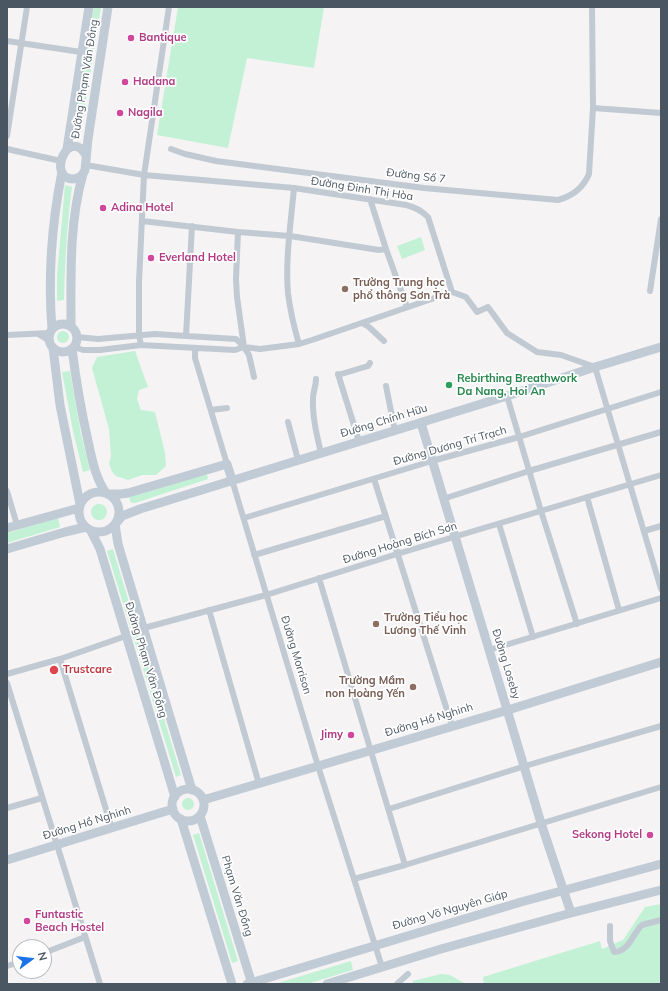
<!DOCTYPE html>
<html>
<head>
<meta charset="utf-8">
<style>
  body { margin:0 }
  #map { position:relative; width:668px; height:991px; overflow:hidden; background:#f5f3f3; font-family:Mulish,sans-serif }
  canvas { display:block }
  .frame { position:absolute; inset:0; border:8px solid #4a5661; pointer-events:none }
  .north { position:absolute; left:12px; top:939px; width:40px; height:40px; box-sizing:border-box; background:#fff; border:1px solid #b7bbc0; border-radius:50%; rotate:75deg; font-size:11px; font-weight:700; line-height:16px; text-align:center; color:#4a5661 }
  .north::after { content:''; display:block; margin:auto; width:14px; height:18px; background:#1a73e8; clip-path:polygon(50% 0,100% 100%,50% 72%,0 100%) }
</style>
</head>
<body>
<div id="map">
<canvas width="668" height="991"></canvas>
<div class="frame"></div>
<div class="north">N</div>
</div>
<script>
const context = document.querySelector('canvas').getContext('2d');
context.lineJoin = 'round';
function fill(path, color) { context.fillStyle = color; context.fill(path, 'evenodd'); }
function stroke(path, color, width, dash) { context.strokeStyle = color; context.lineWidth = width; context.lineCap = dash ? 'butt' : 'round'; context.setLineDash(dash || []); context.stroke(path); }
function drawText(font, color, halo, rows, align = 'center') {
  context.font = font + ' Mulish,sans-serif'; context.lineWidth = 3.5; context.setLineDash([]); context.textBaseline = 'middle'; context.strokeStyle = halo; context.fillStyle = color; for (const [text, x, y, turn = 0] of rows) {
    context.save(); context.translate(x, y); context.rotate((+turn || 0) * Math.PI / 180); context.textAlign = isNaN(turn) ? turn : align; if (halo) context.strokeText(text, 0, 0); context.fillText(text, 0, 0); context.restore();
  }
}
fill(new Path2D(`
  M94 7H101L80 137 73 136Z
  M178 7H324L314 68 247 58 228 148 157 135Z
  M65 185 72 187C67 224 65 262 64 300L57 301V276Z
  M421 237 425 250 402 259 397 246Z
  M57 337a6 6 0 1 1 12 0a6 6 0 1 1-12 0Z
  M135 351 148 387 139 390 137 399 141 410 155 412 165 453 166 466 156 475H142L128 480 116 476 112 472 109 463 111 456 109 429 92 368 97 357Z
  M70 371 81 434 90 470 83 472 73 431 62 372Z
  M207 474 208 479 135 503H131L129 497Z
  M91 512a8 8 0 1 1 16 0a8 8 0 1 1-16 0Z
  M58 518 60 527 7 543V533Z
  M113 549 181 775 176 777 107 551Z
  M182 804a6 6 0 1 1 12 0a6 6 0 1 1-12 0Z
  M199 833 238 961 232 963 193 835Z
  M661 904V984H484L483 977 600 941 602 949 623 940 645 907Z
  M351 961 353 970 307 984H278V983Z
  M441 974 450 975 466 984H412L413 981Z`), '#c3f1d5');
stroke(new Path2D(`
  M7 41 81 52
  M593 108 661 113
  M7 136 27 7
  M7 149 61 161
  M171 149 185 154 216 161 424 188 558 200C573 196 583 188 589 174L593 108 592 7
  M86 165 144 175 294 188 406 205C415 207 421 210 428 217L452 292 466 297 477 312 488 307 507 333 537 352 561 355 595 367 661 589
  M294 188C291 221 285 261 288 293 290 310 294 327 299 344
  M370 199 386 249 407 307
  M142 221 238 232 290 236 379 250 386 249
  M238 232 236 279 237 297 244 347 249 355 254 377
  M650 291 661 219
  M362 323 369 327 384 341
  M38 334 50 341
  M7 335 50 333
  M186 336 192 226
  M77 337 98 339 155 334 186 336 236 339 244 347
  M141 345 139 335V282L144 175 169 7
  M74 347 83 350H100L141 345 235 350 244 347 260 349 299 344 312 340 452 292
  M195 348V358L227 464
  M338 374 359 441
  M338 375 368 366 370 363
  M316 379C316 386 313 392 313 398 312 416 317 436 321 453
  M386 386 395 431
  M507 396 541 511 577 624
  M211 410 227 408
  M288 422 298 460
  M374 479 452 726
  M232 480 318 766 382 967
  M7 491 17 525
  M587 497 619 610
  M443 499 529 471 661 432
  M244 518 432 461 519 437 661 392
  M499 524 533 637
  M644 531 661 526
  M254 555 386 516
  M319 578 405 865
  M209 610 259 784
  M144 628 266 595 397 554 661 475
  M489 650 661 598
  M60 659 112 829
  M7 674 60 659 126 636
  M7 683 100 984
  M7 808 42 798
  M389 809 525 766 661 726
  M354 879 405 865 661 787
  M610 926V941L614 952C629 952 633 933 642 925L661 920
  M44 953 85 937
  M7 966 20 962
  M397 984 408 974`), '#c1cad2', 6);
stroke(new Path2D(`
  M67 149 89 7
  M86 155C69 126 46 178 73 179 79 179 83 175 85 170L88 139 108 7
  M49 338a14 14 0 1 1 28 0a14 14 0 1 1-28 0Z
  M71 327C71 276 69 222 83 174
  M52 329C48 279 52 222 62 172
  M53 348 60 405 80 504
  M72 349C76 380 81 410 88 441 92 459 95 477 106 493
  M421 423 541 823 571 913
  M79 512a20 20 0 1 1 40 0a20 20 0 1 1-40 0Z
  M108 494H121L128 493 227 464 232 480
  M117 522 122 516 140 509 507 396 595 367 661 347
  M115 524 118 544 192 790
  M7 528 79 508
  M91 531 100 549 175 797
  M7 549 65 532 86 527
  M172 805a16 16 0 1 1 32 0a16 16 0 1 1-32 0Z
  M203 800 508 710 661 662
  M200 816 252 984
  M181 819 232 984
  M7 860 173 809
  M247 984 521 902 661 864
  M327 984 441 949 571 913 661 890`), '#c1cbd6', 9);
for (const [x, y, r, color] of [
  [131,38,4,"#d1479c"],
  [125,82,4,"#d1479c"],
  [120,113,4,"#d1479c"],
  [103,208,4,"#d1479c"],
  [151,258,4,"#d1479c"],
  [345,289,4,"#8d6e63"],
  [449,385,4,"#2e9e5b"],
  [376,624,4,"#8d6e63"],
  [54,670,5,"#e0444e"],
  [413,687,4,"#8d6e63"],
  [351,735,4,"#d1479c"],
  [650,835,4,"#d1479c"],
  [27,921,4,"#d1479c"]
]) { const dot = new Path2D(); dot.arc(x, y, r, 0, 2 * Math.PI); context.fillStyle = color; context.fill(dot); stroke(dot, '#fff', 1.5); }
drawText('bold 11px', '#b23c85', '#fff', [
  ["Bantique",139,38],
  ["Hadana",133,82],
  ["Nagila",128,113],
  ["Adina Hotel",111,208],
  ["Everland Hotel",159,258],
  ["Jimy",343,735,"right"],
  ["Sekong Hotel",642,835,"right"],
  ["Funtastic",35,915],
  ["Beach Hostel",35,928]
], 'left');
drawText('11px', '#4a5661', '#fff', [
  ["Đường Phạm Văn Đồng",85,79,-81],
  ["Đường Số 7",416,176,7],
  ["Đường Đinh Thị Hòa",362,189,9],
  ["Đường Chính Hữu",384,421,-17],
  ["Đường Dương Trí Trạch",450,446,-16],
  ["Đường Hoàng Bích Sơn",400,543,-17],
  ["Đường Morrison",296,655,73],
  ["Đường Phạm Văn Đồng",146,660,73],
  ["Đường Loseby",506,664,73],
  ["Đường Hồ Nghinh",429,720,-17],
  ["Đường Hồ Nghinh",87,823,-17],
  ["Phạm Văn Đồng",237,896,73],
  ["Đường Võ Nguyên Giáp",450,910,-16]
]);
drawText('bold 11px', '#785e54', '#fff', [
  ["Trường Trung học",353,283],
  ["phổ thông Sơn Trà",353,296],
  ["Trường Tiểu học",384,618],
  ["Lương Thế Vinh",384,631],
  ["Trường Mầm",405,681,"right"],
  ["non Hoàng Yến",405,694,"right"]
], 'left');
drawText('bold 11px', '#27864d', '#fff', [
  ["Rebirthing Breathwork",457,379],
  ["Da Nang, Hoi An",457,392]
], 'left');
drawText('bold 11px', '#be3a42', '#fff', [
  ["Trustcare",63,670]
], 'left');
</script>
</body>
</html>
